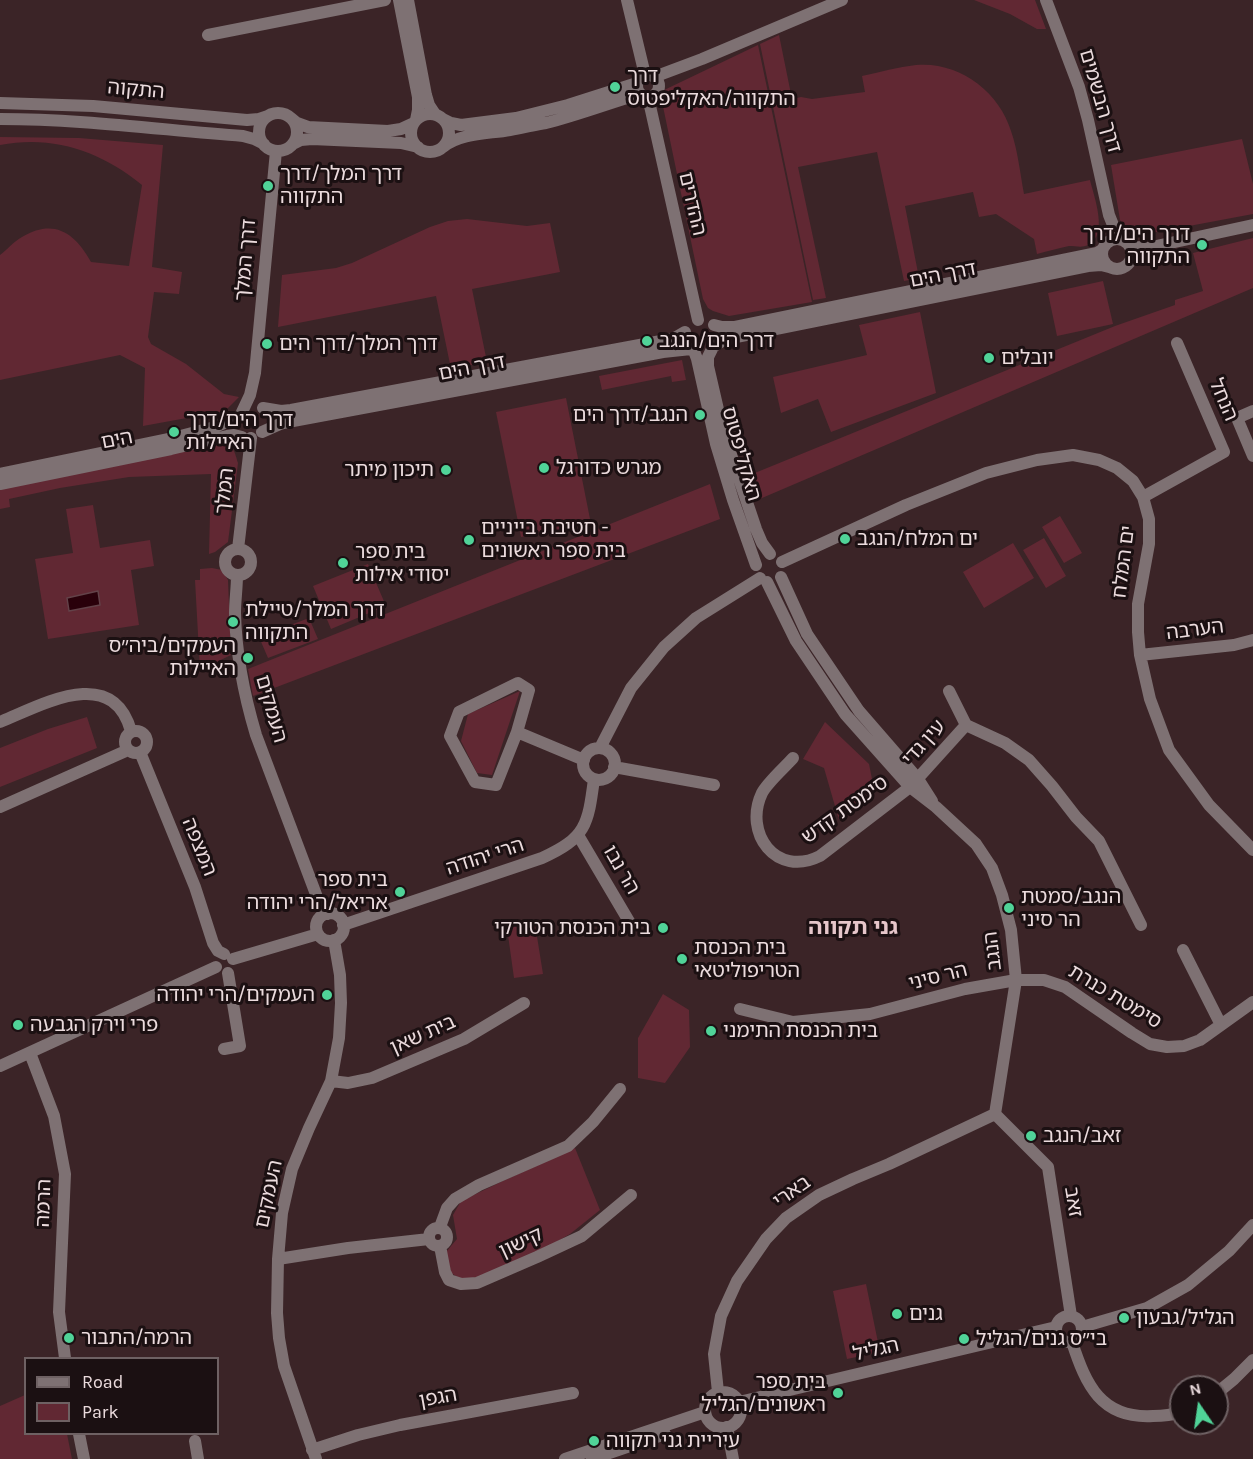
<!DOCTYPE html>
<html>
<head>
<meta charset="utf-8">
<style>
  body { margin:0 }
  #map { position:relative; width:1253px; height:1459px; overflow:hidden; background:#3b2427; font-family:Karla,sans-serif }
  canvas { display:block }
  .legend { position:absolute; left:24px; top:1357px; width:195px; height:78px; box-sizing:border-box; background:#1b1012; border:2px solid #6e6163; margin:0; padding:8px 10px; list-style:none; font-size:18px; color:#ebdbdd }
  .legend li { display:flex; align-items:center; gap:12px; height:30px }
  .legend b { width:30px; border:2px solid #6e6163 }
  .north { position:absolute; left:1169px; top:1375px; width:60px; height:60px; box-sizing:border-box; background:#1b1012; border:2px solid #6e6163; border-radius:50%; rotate:347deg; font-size:16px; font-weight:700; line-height:24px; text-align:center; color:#ebdbdd }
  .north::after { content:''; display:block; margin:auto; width:21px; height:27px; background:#50d398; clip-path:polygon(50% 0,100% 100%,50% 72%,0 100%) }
</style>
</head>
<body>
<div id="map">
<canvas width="1253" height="1459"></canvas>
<ul class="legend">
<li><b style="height:8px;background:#7e7173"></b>Road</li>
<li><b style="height:16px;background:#612833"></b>Park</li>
</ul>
<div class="north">N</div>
</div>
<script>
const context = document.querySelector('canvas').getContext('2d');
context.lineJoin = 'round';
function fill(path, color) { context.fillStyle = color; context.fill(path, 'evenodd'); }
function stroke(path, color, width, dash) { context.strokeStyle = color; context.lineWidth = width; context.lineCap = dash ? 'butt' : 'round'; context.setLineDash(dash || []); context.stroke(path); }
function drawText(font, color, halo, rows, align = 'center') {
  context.font = font + ' Karla,"Noto Sans Hebrew",sans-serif'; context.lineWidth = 6; context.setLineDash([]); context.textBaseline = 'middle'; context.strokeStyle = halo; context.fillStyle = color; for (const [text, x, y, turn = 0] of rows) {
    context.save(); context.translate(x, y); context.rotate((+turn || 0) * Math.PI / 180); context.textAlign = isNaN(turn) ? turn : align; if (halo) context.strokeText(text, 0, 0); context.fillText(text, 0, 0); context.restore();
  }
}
fill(new Path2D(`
  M974 0H1035L1046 29H1037L1010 14Z
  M779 35 792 99 801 97 812 99 865 92 862 76C880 72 898 67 916 65 958 61 999 91 1011 131 1018 151 1020 173 1024 194L1090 180C1094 197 1109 235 1088 245 1082 248 1076 246 1069 246 1059 248 1048 251 1037 254L1034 239 996 214 979 217 973 192 905 206 919 278 904 281 877 152 798 167 826 298 813 300 760 44Z
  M758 45 812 302 729 316 713 311 708 308 703 299 660 92Z
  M0 137 79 138 163 145 152 267 182 272 179 294 154 292 148 337 151 344 186 364 224 394 239 397 225 411 143 426 145 368 120 355 0 380V255C7 250 13 242 22 237 54 218 75 233 91 262L129 266 142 185C100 151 54 135 0 145Z
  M1242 139 1253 184V214L1141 235C1131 234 1126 230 1120 220L1111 165Z
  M467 219 527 226 550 223 560 272 472 289 487 362 451 369 436 296 278 327 282 275 336 268 352 263 430 227 448 221Z
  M1253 238V288L755 501 745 477 1115 326 1175 305V300L1203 291 1193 253Z
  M1103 281 1113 324 1057 336 1048 293Z
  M920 312 936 393 831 432 818 399 781 413 773 377 867 355 859 325Z
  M682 360 686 380 672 382 671 376 602 390 599 376Z
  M566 398 591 524 521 537 496 412Z
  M222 444C234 445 235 453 238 463L228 542 215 552 209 554 211 474 129 477 60 488 9 499 10 507 0 509V487Z
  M710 484 720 519 253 696 248 669Z
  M93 505 100 548 150 540 154 566 131 570 139 625 48 639 35 559 73 553 66 509Z
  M1060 516 1082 553 1064 563 1042 527Z
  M1044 538 1066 576 1046 588 1023 550Z
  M1013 543 1034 578 984 608 963 572Z
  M368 564 386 606 331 629 313 586Z
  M212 568 222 570 228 580 231 655 200 670 195 580H200V569Z
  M309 618 318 639 268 658 259 637Z
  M520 691 492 775 477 773 461 741 468 714Z
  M87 717 97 748 0 787V748L48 729Z
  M825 722 869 764 874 789 839 820 824 768 803 759Z
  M535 924 543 974 514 978 507 928Z
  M663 994 689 1010 690 1047 665 1083 638 1078V1038Z
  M575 1148 600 1210 570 1234 543 1250 475 1279H461L451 1273 446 1252 457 1239 453 1215 461 1201 505 1180Z
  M866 1284 880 1352 847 1359 833 1291Z
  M25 1395 26 1434H67L72 1459H0V1406Z`), '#612833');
const water = new Path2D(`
  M98 591 100 605 69 611 67 598Z`);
fill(water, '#29000a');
stroke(water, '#634249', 1.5);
stroke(new Path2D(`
  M399 0 418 97V110L416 120
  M408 0 426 95 429 105 435 114
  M627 0 645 75
  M1046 0 1079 87 1088 120 1109 215 1115 230 1123 240
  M208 35 385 0
  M637 86a11 11 0 1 1 22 0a11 11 0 1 1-22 0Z
  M654 77 702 59 842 0
  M648 97 698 320
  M0 103 93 106 247 120 259 119 268 116
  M259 132a19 19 0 1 1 38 0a19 19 0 1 1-38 0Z
  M411 133a19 19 0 1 1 38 0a19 19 0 1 1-38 0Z
  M291 118 297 123 308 127 388 131 401 129 414 123
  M0 119C82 119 162 130 243 136L254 139 264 144
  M443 119 451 123 461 125 516 118 568 105 637 83
  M293 144 301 140 312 139 401 143 418 147
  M443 147C461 133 487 134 510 130 522 128 534 125 546 123 578 115 609 103 640 94
  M1102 254a15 15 0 1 1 30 0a15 15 0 1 1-30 0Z
  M1129 244 1137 247 1147 248 1253 225
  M714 325 722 327H735L1097 253 1102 250
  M716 345 722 341 736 337 1088 266 1101 265 1109 267
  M712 349 708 357V366L723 431 756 529 762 543 770 554
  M694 351 697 359 716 444 733 500 756 565
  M263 408 281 411 291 410 661 341 673 339 685 332
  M1253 411 1237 418 1253 456
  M242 412 250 395 255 373 276 151
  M262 432 280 424 293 421 663 352 691 349
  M0 474 169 439 215 427 238 417
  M0 484 171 449 227 436 234 435 242 437
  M1143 497 1224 452 1177 343
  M225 562a13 13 0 1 1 26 0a13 13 0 1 1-26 0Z
  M238 549 251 438
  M782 562 906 505 986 473 1037 460 1073 455 1099 460 1117 468 1133 481 1143 497 1149 519V544L1138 604V632L1140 655 1150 699 1169 750 1209 805 1253 850
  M237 575C237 588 235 601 235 613 236 655 244 695 256 735L317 897 327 914
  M781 577 807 634 859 711 918 779 932 801
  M767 582 796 641 845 714 910 787 936 807 976 844 992 868 1002 895 1011 930 1016 980 995 1114
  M1140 655 1234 645 1253 640
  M518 683 529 690 517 732 496 785 475 782 450 736 459 712Z
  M0 722C42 705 112 664 131 731
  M966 725 1005 743 1029 760 1052 786 1076 817 1099 841 1141 925
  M125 742a11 11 0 1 1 22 0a11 11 0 1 1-22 0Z
  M517 732 584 760
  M600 748 631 688 664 647 696 618 760 578
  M583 764a16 16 0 1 1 32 0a16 16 0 1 1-32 0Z
  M140 752 195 887 213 943 218 951 224 954
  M793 758C785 767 767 783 762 793 743 833 776 878 820 856L910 787 966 725 949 691
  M614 767 714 785
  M0 807 128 750
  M578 835 630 923
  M316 927a14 14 0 1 1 28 0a14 14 0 1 1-28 0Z
  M343 925 542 858C586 838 588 825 594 779
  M1183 950 1221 1025
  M233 959 318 934
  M740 1009 793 1022 870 1014 965 989 1016 980H1044L1065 987 1132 1033 1150 1044 1167 1047 1184 1046 1200 1040 1253 1002
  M224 1049 240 1046 228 973
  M30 1053 54 1116 65 1174 59 1312 65 1358
  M0 1066 216 967
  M331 1081 348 1083 372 1078 464 1039 524 1003
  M995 1114 1048 1167 1071 1316
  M440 1227 447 1208 455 1199 479 1185 568 1146 593 1122 620 1089
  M429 1237a9 9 0 1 1 18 0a9 9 0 1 1-18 0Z
  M440 1246 445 1272 449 1280 461 1284 477 1283 537 1257 582 1236 631 1195
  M278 1259 348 1248 429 1239
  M1056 1329a13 13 0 1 1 26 0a13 13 0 1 1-26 0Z
  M1082 1327 1147 1308 1188 1285 1229 1251 1253 1225
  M1072 1342C1086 1385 1101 1419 1153 1416 1163 1416 1172 1415 1181 1412
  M718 1392 714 1354 721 1316 737 1281 766 1239 786 1218 819 1195 853 1179 889 1164 995 1114
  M705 1410a18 18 0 1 1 36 0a18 18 0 1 1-36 0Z
  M1217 1393 1234 1379 1253 1360
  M739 1402 1056 1327
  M727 1427 733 1459
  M79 1434 84 1459
  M195 1441 198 1459
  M312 1450 358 1435 400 1425 573 1393
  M316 1459 284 1366 279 1338 277 1313 278 1259 282 1213 292 1169 309 1128 331 1081 339 1038 341 1003 340 975 334 940
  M565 1459 705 1412
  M592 1459 665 1434`), '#7e7173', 12);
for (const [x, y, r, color] of [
  [615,87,6,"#50d398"],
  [268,186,6,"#50d398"],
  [1202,245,6,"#50d398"],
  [647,341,6,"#50d398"],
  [267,344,6,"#50d398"],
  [989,358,6,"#50d398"],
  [700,415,6,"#50d398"],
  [174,432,6,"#50d398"],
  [544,468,6,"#50d398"],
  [446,470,6,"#50d398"],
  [845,539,6,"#50d398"],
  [469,540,6,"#50d398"],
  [343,563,6,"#50d398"],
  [233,622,6,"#50d398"],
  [248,658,6,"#50d398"],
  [400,892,6,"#50d398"],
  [1009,908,6,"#50d398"],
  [663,928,6,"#50d398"],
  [682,959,6,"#50d398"],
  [327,995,6,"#50d398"],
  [18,1025,6,"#50d398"],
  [711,1031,6,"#50d398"],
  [1031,1136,6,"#50d398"],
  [897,1314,6,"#50d398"],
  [1124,1318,6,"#50d398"],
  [69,1338,6,"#50d398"],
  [964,1339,6,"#50d398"],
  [838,1393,6,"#50d398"],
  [594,1441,6,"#50d398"]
]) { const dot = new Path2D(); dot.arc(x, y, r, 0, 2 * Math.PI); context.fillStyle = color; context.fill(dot); stroke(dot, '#1b1012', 2); }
drawText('20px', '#ebdbdd', '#1b1012', [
  ["דרך",627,76],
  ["התקווה/האקליפטוס",627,99],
  ["דרך המלך/דרך",280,174],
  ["התקווה",280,197],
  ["דרך הים/דרך",1190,234,"right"],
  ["התקווה",1190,257,"right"],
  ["דרך הים/הנגב",659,341],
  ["דרך המלך/דרך הים",279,344],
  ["יובלים",1001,358],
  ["הנגב/דרך הים",688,415,"right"],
  ["דרך הים/דרך",186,420],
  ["האיילות",186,443],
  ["מגרש כדורגל",556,468],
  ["תיכון מיתר",434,470,"right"],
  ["חטיבת בייניים -",481,528],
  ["בית ספר ראשונים",481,551],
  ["ים המלח/הנגב",857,539],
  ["בית ספר",355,552],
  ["יסודי אילות",355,575],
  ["דרך המלך/טיילת",245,610],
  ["התקווה",245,633],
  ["העמקים/ביה״ס",236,646,"right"],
  ["האיילות",236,669,"right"],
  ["בית ספר",388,880,"right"],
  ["אריאל/הרי יהודה",388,903,"right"],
  ["הנגב/סמטת",1021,897],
  ["הר סיני",1021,920],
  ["בית הכנסת הטורקי",651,928,"right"],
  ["בית הכנסת",694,948],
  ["הטריפוליטאי",694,971],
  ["העמקים/הרי יהודה",315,995,"right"],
  ["פרי וירק הגבעה",30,1025],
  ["בית הכנסת התימני",723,1031],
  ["זאב/הנגב",1043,1136],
  ["גנים",909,1314],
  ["הגליל/גבעון",1136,1318],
  ["הרמה/התבור",81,1338],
  ["בי״ס גנים/הגליל",976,1339],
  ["בית ספר",826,1382,"right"],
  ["ראשונים/הגליל",826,1405,"right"],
  ["עיריית גני תקווה",606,1441]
], 'left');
drawText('20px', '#ebdbdd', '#1b1012', [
  ["התקוה",136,90,5],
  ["דרך הבשמים",1100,101,74],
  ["ההדרים",692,204,77],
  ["דרך המלך",246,260,-85],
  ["דרך הים",943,275,-11],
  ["דרך הים",472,368,-11],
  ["הנחל",1223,400,67],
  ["הים",117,440,-11],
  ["האקליפטוס",741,454,74],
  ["המלך",225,491,-84],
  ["ים המלח",1124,562,-83],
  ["הערבה",1195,630,-7],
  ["העמקים",271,709,74],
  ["עין גדי",924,743,-48],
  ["סימטת קדש",845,810,-36],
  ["המצפה",199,847,68],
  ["הרי יהודה",485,857,-18],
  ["הר נבו",621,870,60],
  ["הנגב",993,951,-97],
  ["הר סיני",938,977,-14],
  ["סימטת כנרת",1115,997,31],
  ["בית שאן",423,1035,-24],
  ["בארי",792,1192,-35],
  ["העמקים",269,1194,-78],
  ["זאב",1073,1202,81],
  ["הרמה",44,1203,-88],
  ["קישון",521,1243,-25],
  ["הגליל",876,1350,-13],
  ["הגפן",438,1398,-10]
]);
drawText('bold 22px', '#e6c6ca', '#1b1012', [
  ["גני תקווה",853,928]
]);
</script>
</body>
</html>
